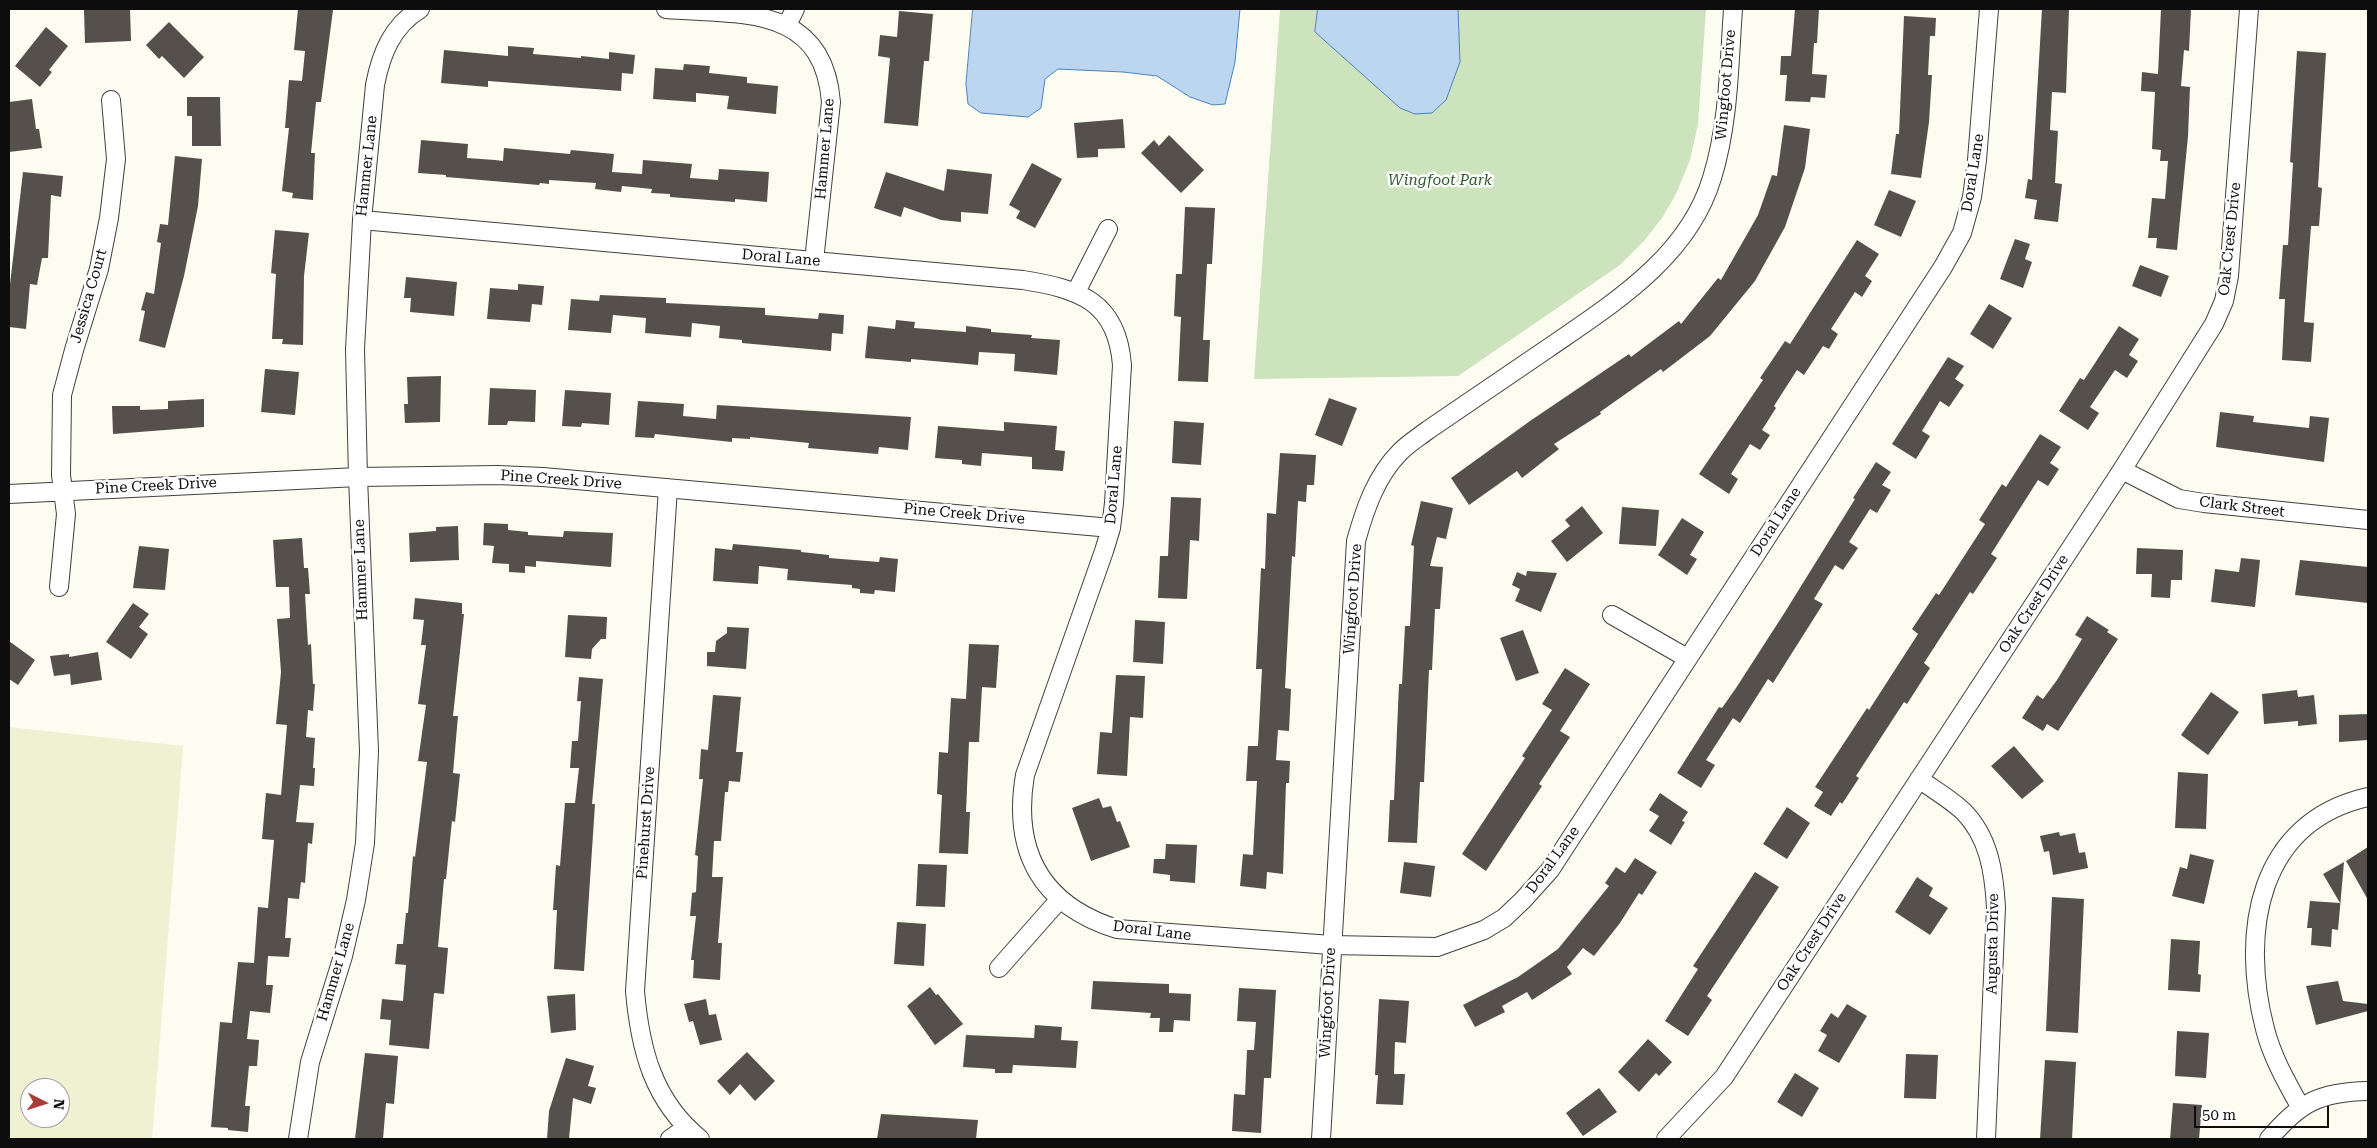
<!DOCTYPE html>
<html>
<head>
<meta charset="utf-8">
<style>
  body { margin:0 }
  #map { position:relative; width:2377px; height:1148px; overflow:hidden; background:#fdfcf0; font-family:"Roboto Serif",serif }
  canvas { display:block }
  .frame { position:absolute; inset:0; border:10px solid #0d0d0d; pointer-events:none }
  .north { position:absolute; left:20px; top:1078px; width:50px; height:50px; box-sizing:border-box; background:#fff; border:1px solid #9e9e9e; border-radius:50%; rotate:95deg; font-size:14px; font-weight:700; line-height:20px; text-align:center; color:#0d0d0d }
  .north::after { content:''; display:block; margin:auto; width:18px; height:22px; background:#ab3d38; clip-path:polygon(50% 0,100% 100%,50% 72%,0 100%) }
  .scale { position:absolute; left:2194px; top:1106px; width:135px; height:22px; box-sizing:border-box; border:2px solid #0d0d0d; border-top:0; padding-left:6px; font-size:15px; line-height:18px; white-space:nowrap; color:#0d0d0d; -webkit-text-stroke:4px #fff; paint-order:stroke }
</style>
</head>
<body>
<div id="map">
<canvas width="2377" height="1148"></canvas>
<div class="frame"></div>
<div class="north">N</div>
<div class="scale">50 m</div>
</div>
<script>
const context = document.querySelector('canvas').getContext('2d');
context.lineJoin = 'round';
function fill(path, color) { context.fillStyle = color; context.fill(path, 'evenodd'); }
function stroke(path, color, width, dash) { context.strokeStyle = color; context.lineWidth = width; context.lineCap = dash ? 'butt' : 'round'; context.setLineDash(dash || []); context.stroke(path); }
function drawText(font, color, halo, rows, align = 'center') {
  context.font = font + ' "Roboto Serif",serif'; context.lineWidth = 5; context.setLineDash([]); context.textBaseline = 'middle'; context.strokeStyle = halo; context.fillStyle = color; for (const [text, x, y, turn = 0] of rows) {
    context.save(); context.translate(x, y); context.rotate((+turn || 0) * Math.PI / 180); context.textAlign = isNaN(turn) ? turn : align; if (halo) context.strokeText(text, 0, 0); context.fillText(text, 0, 0); context.restore();
  }
}
fill(new Path2D(`
  M9 727 183 746 152 1139H9ZM30 1088H60V1118H30Z`), '#f0f0d3');
fill(new Path2D(`
  M1280 9H1706L1698 124 1690 160 1676 194 1662 218 1644 241 1620 265 1458 376 1254 379Z`), '#cde3be');
const water = new Path2D(`
  M973 9H1240L1235 62 1225 104 1213 105 1190 97 1157 76 1123 72 1058 69 1045 79 1041 108 1028 117 981 113 968 104 966 84Z
  M1318 9H1458L1460 62 1446 100 1432 113 1415 114 1400 108 1315 32Z`);
fill(water, '#bbd6ee');
stroke(water, '#4b84bb', 1);
fill(new Path2D(`
  M130 9 131 41 85 43 84 10Z
  M298 9 333 10 321 102H316L311 153H315L313 200 292 198 293 193 282 191 289 128H285L289 80 302 81 305 51 294 50Z
  M1795 9H1819L1817 43H1814L1812 74 1827 75 1825 98 1811 97 1810 102 1785 101 1787 75H1780L1781 56H1791Z
  M2042 9H2069L2066 93 2052 92 2050 130 2058 131 2055 183 2062 184 2058 222 2034 219 2037 200 2025 198 2028 179 2032 180Z
  M2161 9H2191L2189 51 2184 50 2181 86 2190 87 2188 136 2177 250 2156 248 2157 238H2148L2152 198 2165 199 2168 161H2160L2161 150 2152 149 2155 92 2141 91 2142 72 2158 74Z
  M899 11 933 14 929 61H924L918 126 884 123 890 58 878 56 880 35 897 37Z
  M1904 16 1936 18 1935 36H1930L1928 75H1932L1929 122 1921 178 1891 174 1896 134H1899Z
  M169 22 204 57 184 78 162 56 159 59 146 45Z
  M46 27 68 46 49 70 52 72 40 87 15 66Z
  M508 46 534 48 533 54 581 58V56L609 59V52L635 55 633 74 622 73 621 91 488 81V87L441 83 444 50 508 56Z
  M2297 51 2326 53 2318 187 2322 188 2319 226H2311L2304 322 2314 323 2311 362 2282 360 2285 299H2279L2283 245H2288L2293 163 2290 162Z
  M684 64 710 66 709 73 747 77V83L778 86 776 114 727 109 729 96 696 93V102L653 99 655 68 683 70Z
  M187 97H220L221 146H192V116H187Z
  M32 99 36 129H39L42 148 9 152V102Z
  M1123 119 1125 148 1098 149V157L1077 158 1074 123Z
  M1784 125 1810 129 1805 168 1785 227 1755 281 1710 336 1663 372 1661 369 1600 412 1601 414 1554 444 1559 449 1522 478 1517 471 1469 505 1451 478 1530 421 1629 354 1631 357 1679 321 1681 324 1718 278 1721 280 1758 215 1772 175 1777 176Z
  M1169 135 1204 170 1181 193 1141 153 1154 140 1159 146Z
  M421 140 468 144 467 158 495 160 503 161 504 148 570 154 571 150 614 154 612 172 642 174 643 160 692 164 690 178 718 180 719 169 769 172 767 202 735 199V202L670 197V194L651 193 652 189 622 186 621 192 595 189 596 183 549 180V184L540 183 539 185 446 177V175L418 173Z
  M175 156 202 159 198 206 184 276 165 348 139 341 145 311 141 310 146 292 154 294 161 243 157 242 160 224 168 225Z
  M1032 163 1062 179 1035 228 1016 218 1020 211 1009 205Z
  M947 169 992 174 988 214 961 212V222L941 220 904 207 901 217 874 208 886 172 944 191Z
  M23 172 63 176 61 197 51 195 48 258H42L37 285 30 284 26 329 9 327V293Z
  M1889 190 1916 201 1901 237 1874 225Z
  M1185 207 1215 208 1212 264H1207L1203 340H1210L1208 382 1178 381 1181 317 1174 316 1176 274H1182Z
  M275 230 309 233 304 276 303 345 282 344 283 339H272L276 274 271 273Z
  M2015 239 2030 244 2025 259 2032 262 2023 288 2000 279Z
  M1857 240 1879 254 1865 276 1872 281 1862 297 1855 292 1831 329 1838 334 1829 349 1823 346 1804 375 1797 370 1774 406 1776 408 1762 430 1770 435 1760 450 1750 444 1731 474 1738 479 1729 494 1699 474 1763 380 1760 378 1785 341 1790 344Z
  M2140 265 2169 276 2161 297 2132 286Z
  M406 277 457 282 454 316 410 312 411 298H404Z
  M518 284 544 286 542 305 532 304 530 322 487 319 490 288 518 290Z
  M600 295 666 298V303L765 308V315L818 319 819 313 844 315 843 334 832 333 831 351 742 343V340L719 338 720 326 692 323 691 337 645 333 646 318 613 315 611 333 568 330 571 299 599 301Z
  M1989 304 2012 318 1993 349 1970 334Z
  M896 320 915 322 914 328 966 332V326L991 329V332L1032 335 1031 338 1060 340 1057 375 1014 371 1015 354 979 352 978 365 911 359V362L865 358 868 326 895 329Z
  M2119 326 2139 339 2129 355 2138 361 2127 378 2115 370 2090 407 2099 413 2088 430 2059 411 2080 378 2084 380Z
  M1948 357 1964 366 1955 379 1964 385 1949 407 1940 401 1922 431 1930 436 1916 459 1892 444Z
  M265 369 299 372 295 415 261 412Z
  M441 376 440 422 405 423 404 404H408L407 377Z
  M490 388 536 390 535 422 508 421 507 425H488Z
  M565 390 611 393 609 425 582 423 581 427 562 426Z
  M1329 398 1357 408 1342 446 1315 435Z
  M204 399V427L113 434 112 406H140V410L168 409V401Z
  M638 401 684 404 683 416 716 419 717 405 911 417 908 450 879 447 878 454 808 448 809 443 750 437V439L732 438V442L655 434 654 438 635 437Z
  M2220 412 2254 416 2253 422 2309 428 2310 416 2329 418 2324 462 2216 447Z
  M1174 421 1204 423 1201 465 1172 463Z
  M1004 422 1057 426 1055 450 1065 451 1063 471 1032 469V457L982 453 981 466 962 464V460L935 458 938 426 1004 431Z
  M2040 434 2061 447 2050 463 2059 469 2048 486 2038 480 1991 554 1997 558 1973 594 1970 592 1924 663 1930 668 1907 704 1904 702 1856 776 1859 778 1842 804 1840 802 1831 816 1814 806 1823 792 1815 787 1867 708 1869 710 1918 634 1912 629 1936 593 1939 595 1985 524 1979 520 2002 484 2006 487Z
  M1280 453 1316 455 1314 485H1307L1306 502 1298 501 1295 557 1292 556 1285 688 1291 689 1289 731 1278 730 1276 760 1290 761 1289 783H1286L1283 874 1267 872 1266 889 1240 886 1243 854 1253 855 1257 781H1246L1248 746H1258L1262 669H1256L1261 568 1265 569 1267 513 1276 514Z
  M1876 462 1891 472 1882 485 1891 490 1877 513 1870 509 1849 542 1858 548 1843 570 1835 565 1814 599 1823 604 1773 683 1768 679 1740 723 1733 718 1706 760 1715 765 1701 788 1677 773 1719 707 1722 708 1736 688 1785 612 1855 499 1853 498Z
  M1171 497 1201 498 1199 541 1190 540 1187 599 1158 598 1160 556H1168Z
  M1421 501 1453 508 1446 539 1437 537 1430 566 1443 567 1440 609H1435L1432 670H1429L1424 782H1420L1417 843 1388 842 1390 800H1394L1399 684H1402L1405 626H1410L1414 546 1411 545Z
  M1582 506 1603 533 1567 562 1551 541 1570 526 1565 520Z
  M1622 507 1659 510 1656 546 1619 544Z
  M1682 518 1704 532 1690 555 1697 559 1687 575 1658 555Z
  M484 523 508 524V530L528 532V535L563 537 564 531 613 533 611 567 536 561V567L525 566V573L509 572V564L492 563 494 546 483 545Z
  M458 526 459 560 410 562 409 533 436 531V527Z
  M302 538 304 568H308L310 594H305L308 645 311 644 313 684H315L313 711 308 710 306 737 315 738 313 768H315L314 786 300 785 296 822 314 823 312 844 308 843 305 883 301 882 299 899 288 898 285 938H291L289 957 268 956 266 985H273L270 1013 250 1011 247 1039 259 1040 257 1066H249L245 1106H250L248 1132 228 1130V1128L211 1127 220 1022 232 1023 238 962 254 963 258 907 268 908 274 840 262 839 266 793 281 795 287 725 276 724 281 672 277 619 290 618 289 587H276L273 540Z
  M733 544 801 550V552L829 555V558L879 562 880 557 898 559 895 592 875 590 874 594 860 593V589L852 588V585L787 580 788 569 759 566 758 584 713 581 715 548 732 550Z
  M139 546 169 549 165 590 133 588Z
  M2137 548 2183 550 2182 580H2171L2170 598 2151 597 2152 574H2136Z
  M2241 558 2260 560 2255 607 2211 602 2215 569 2239 572Z
  M2300 560 2368 567V603L2295 595Z
  M1527 571 1557 573 1541 612 1515 601 1520 589 1512 585 1517 572 1526 576Z
  M415 598 462 603V614H464L453 716H458L453 773 460 774 455 822 452 821 446 879H444L438 947 448 948 444 994 434 993 429 1049 389 1045 391 1020 380 1019 382 999 403 1001 406 965 395 964 397 944H403L406 913H408L413 856 415 857 427 762 418 761 426 705 418 704 426 645H421L424 620 413 619Z
  M133 603 149 614 139 627 148 634 131 659 106 642Z
  M568 615 607 617 606 639H601L592 649 591 659 565 657Z
  M2087 616 2109 630 2107 632 2118 639 2058 731 2047 724 2043 731 2022 718 2037 695 2043 699 2057 680 2082 639 2075 635Z
  M1135 620 1165 622 1163 664 1133 662Z
  M727 627 749 628 746 669 707 666V652H715L716 641 727 633Z
  M1523 630 1539 673 1516 681 1500 638Z
  M9 641 35 660 18 685 9 679Z
  M969 644 999 645 996 688 982 687 979 742H969L966 812H970L968 854 939 853 942 795 937 794 939 752 948 753 951 698 966 699Z
  M98 652 102 680 71 685 70 674 54 676 50 656 69 654V657Z
  M1565 668 1590 684 1560 731 1570 737 1539 784 1542 786 1486 871 1462 854 1525 758 1522 756 1552 710 1542 704Z
  M1116 675 1145 676 1143 718 1130 717 1127 776 1097 774 1100 732 1112 733Z
  M579 677 603 679 592 804H595L584 971 554 969 557 910H553L556 865 560 866 565 803H575L579 768H570L572 741H578L581 701H577Z
  M2297 690 2298 697 2314 695 2317 724 2298 726V721L2264 724 2262 694Z
  M2211 692 2239 712 2208 755 2181 735Z
  M713 695 741 697 736 752H743L740 782 729 781 728 792H725L721 841H714L712 877H723L718 943H722L720 980 693 978 694 960H691L696 916H690L692 893 696 892 698 856 695 855 703 779H699L701 749 708 750Z
  M2368 714V740L2339 742V715Z
  M2014 746 2044 781 2022 799 1991 766Z
  M2178 772 2208 774 2206 829 2175 828Z
  M1660 793 1688 812 1682 821 1685 822 1671 845 1649 831 1659 816 1649 810Z
  M1099 798 1103 808 1111 806 1117 822 1120 821 1130 847 1091 861 1072 808Z
  M1787 807 1810 823 1787 859 1763 844Z
  M2059 832 2060 836 2075 833 2079 853 2085 852 2088 868 2053 875 2049 851 2044 852 2040 836Z
  M1166 844 1197 845 1195 883 1170 881V875L1153 873 1154 859H1165Z
  M2368 847V900L2346 861Z
  M2190 854 2214 860 2204 904 2172 896 2180 867 2187 869Z
  M1635 858 1657 872 1642 895 1639 893 1620 923 1594 956 1583 948 1567 967 1572 974 1532 1000 1527 992 1502 1006 1505 1012 1475 1027 1463 1005 1518 977 1558 949 1609 886 1605 883 1616 867 1625 873Z
  M1404 862 1435 866 1431 897 1400 893Z
  M2344 862 2338 930 2332 929 2331 947 2311 945 2312 928H2307L2310 901 2340 903 2323 874Z
  M918 864 947 865 945 907 916 906Z
  M1755 872 1779 887 1707 996 1712 1000 1688 1036 1665 1021 1698 969 1693 966Z
  M1917 877 1933 888 1929 896 1948 908 1930 935 1895 912Z
  M2052 897 2084 899 2078 1033 2046 1031Z
  M897 922 926 924 924 966 894 964Z
  M2171 939 2200 941 2198 974 2201 975 2200 992 2168 990Z
  M1093 981 1169 984V993L1191 994 1190 1021 1174 1020 1173 1032H1159L1160 1018H1150L1151 1013 1091 1009Z
  M2338 981 2343 1001 2368 1004V1011L2316 1025 2306 986Z
  M930 987 936 995 938 994 963 1024 935 1045 907 1006Z
  M1239 988 1276 990 1271 1078H1264L1261 1133 1232 1131 1234 1094 1245 1095 1247 1050H1254L1256 1022 1237 1021Z
  M575 994 576 1030 551 1033 547 996Z
  M706 999 709 1015 716 1014 722 1040 700 1045 693 1021 689 1022 684 1004Z
  M1379 999 1409 1001 1406 1043 1395 1042 1394 1074H1405L1403 1105 1376 1104 1378 1075H1375Z
  M1847 1004 1867 1016 1839 1063 1818 1051 1827 1035 1820 1031 1831 1013 1838 1018Z
  M1035 1025 1062 1027 1061 1040 1078 1041 1076 1068 1013 1065 1012 1073H995V1069L963 1067 966 1035 1034 1038Z
  M2177 1031 2209 1033 2206 1078 2175 1076Z
  M1648 1039 1672 1062 1659 1076 1656 1073 1639 1092 1618 1072Z
  M747 1052 775 1081 755 1101 740 1084 730 1095 717 1081Z
  M365 1053 398 1056 394 1104 386 1103 383 1139H355Z
  M1906 1054 1938 1055 1936 1099 1904 1098Z
  M566 1058 594 1066 588 1086 596 1088 591 1104 573 1098 569 1139H547L549 1111Z
  M2045 1060 2076 1062 2072 1139H2040Z
  M1795 1073 1819 1088 1802 1117 1777 1102Z
  M1599 1088 1617 1112 1583 1136 1566 1113Z
  M2173 1103 2202 1105 2199 1139H2170Z
  M881 1114 978 1120 976 1139H877Z`), '#55504b');
const minor = new Path2D(`
  M666 9C741 15 823 4 831 102L814 261
  M787 25 795 9
  M362 220 1023 280C1079 289 1117 301 1122 365L1114 503 1111 528 1104 551 1025 775C1012 852 1041 905 1117 929L1331 945 1437 947 1484 930 1504 918 1523 900 1550 870 1943 267 1962 233 1972 197 1977 160 1989 9
  M1076 292 1108 229
  M2122 470 2179 499 2204 503 2368 520
  M668 488 635 991C640 1049 653 1101 700 1139
  M9 494 358 477 498 475 543 477 1111 528
  M59 587 66 514 61 475 62 395 74 350 99 269 109 218 116 159 111 100
  M1612 615 1687 658
  M1919 779C1933 789 1950 799 1963 811 1989 837 1994 872 1996 907L1986 1139
  M999 968 1060 899
  M2301 1108C2287 1083 2272 1057 2265 1029 2240 933 2257 822 2368 797
  M298 1139 310 1062 343 956 356 900 365 843 369 751 358 477 355 349 362 220 375 85C381 54 392 26 420 9
  M670 1139 686 1128
  M1321 1139 1356 541C1365 509 1376 476 1400 452 1409 443 1419 437 1428 430 1468 403 1507 376 1547 349 1612 304 1688 258 1712 178 1729 123 1729 65 1733 9
  M1666 1139 1724 1077 2122 470 2214 324 2224 301 2229 276 2249 9
  M2269 1139C2300 1102 2320 1092 2368 1091`);
stroke(minor, '#404040', 20);
stroke(minor, '#fff', 18);
drawText('15px', '#0d0d0d', '#fff', [
  ["Wingfoot Drive",1726,85,-85],
  ["Hammer Lane",825,149,-85],
  ["Hammer Lane",367,166,-84],
  ["Doral Lane",1973,173,-81],
  ["Oak Crest Drive",2230,239,-84],
  ["Doral Lane",781,258,5],
  ["Jessica Court",89,296,-74],
  ["Pine Creek Drive",561,480,4],
  ["Doral Lane",1114,485,-85],
  ["Pine Creek Drive",156,486,-3],
  ["Clark Street",2242,507,7],
  ["Pine Creek Drive",964,514,5],
  ["Doral Lane",1776,522,-57],
  ["Hammer Lane",361,570,-92],
  ["Wingfoot Drive",1353,599,-86],
  ["Oak Crest Drive",2034,604,-57],
  ["Pinehurst Drive",646,823,-86],
  ["Doral Lane",1553,860,-54],
  ["Doral Lane",1152,931,7],
  ["Oak Crest Drive",1812,942,-57],
  ["Augusta Drive",1993,944,-89],
  ["Hammer Lane",336,972,-74],
  ["Wingfoot Drive",1328,1003,-87]
]);
drawText('italic 15px', '#2c5d26', '#fff', [
  ["Wingfoot Park",1440,181]
]);
</script>
</body>
</html>
